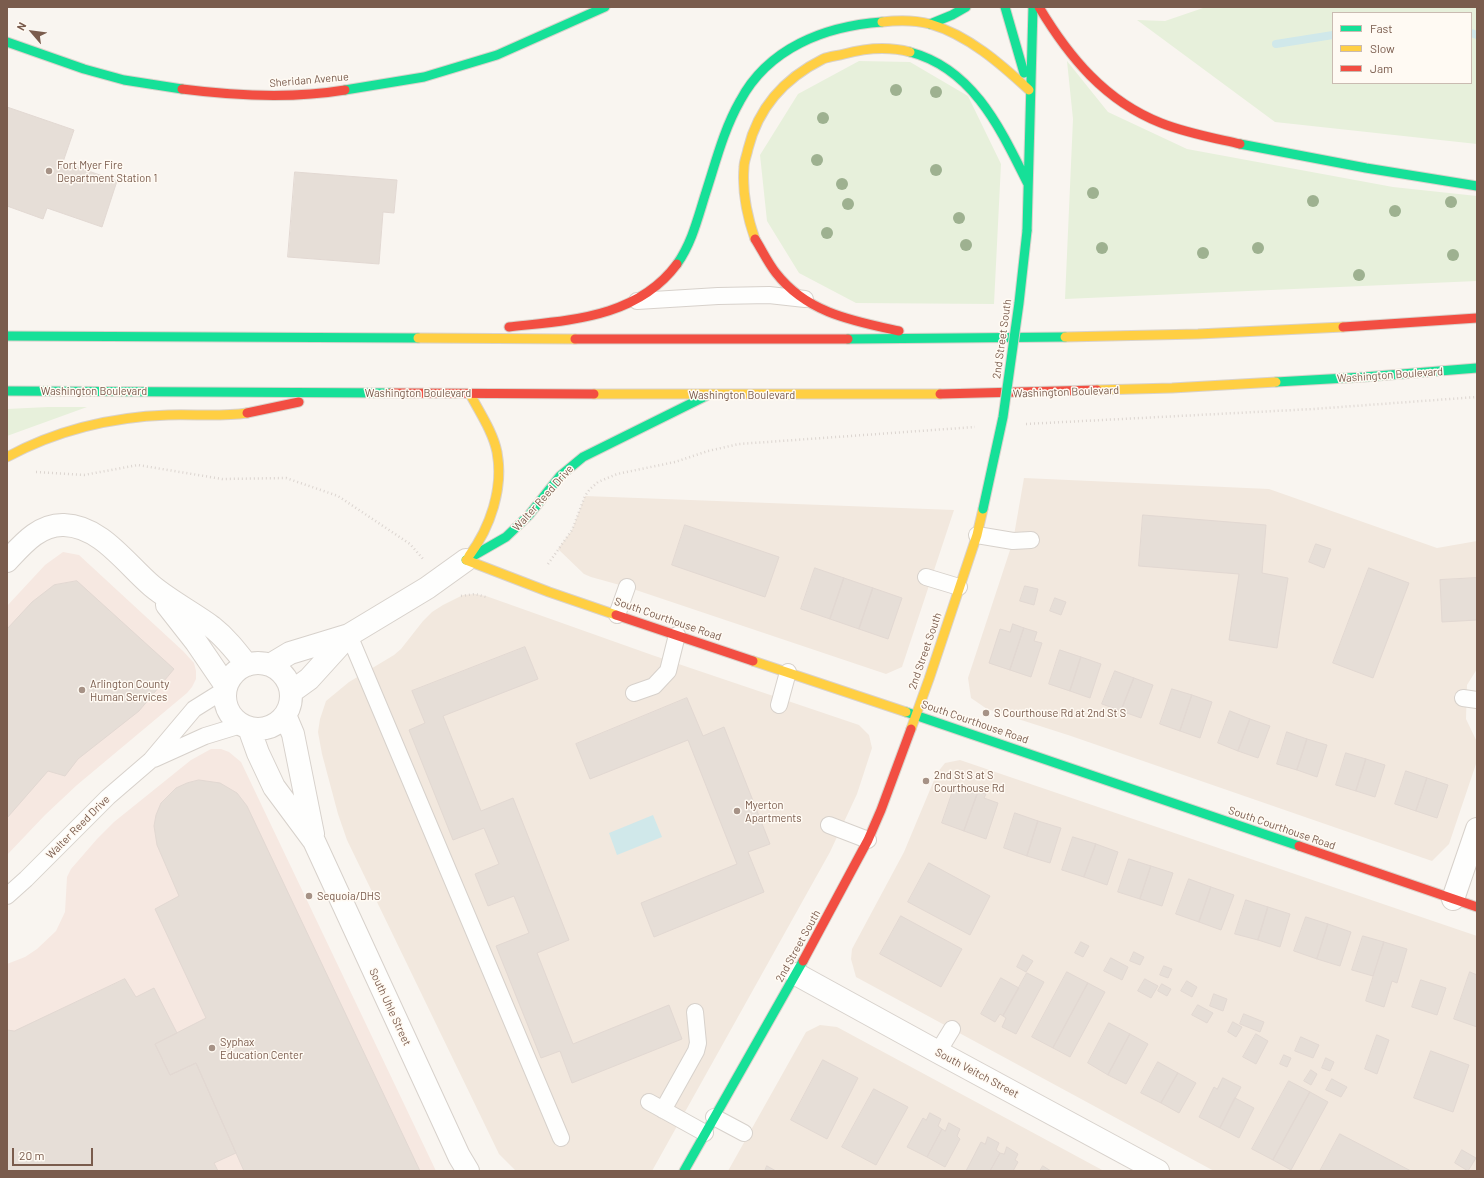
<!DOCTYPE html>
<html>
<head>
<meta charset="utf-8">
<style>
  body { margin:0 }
  #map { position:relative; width:1484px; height:1178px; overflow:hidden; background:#f9f5f0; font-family:Barlow,sans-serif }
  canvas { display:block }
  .frame { position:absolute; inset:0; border:8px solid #7a5c4d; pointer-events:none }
  .legend { position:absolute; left:1332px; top:12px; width:140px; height:72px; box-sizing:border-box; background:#fffaf3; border:1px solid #cabbb1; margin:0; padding:5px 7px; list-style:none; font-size:12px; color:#7a5c4d }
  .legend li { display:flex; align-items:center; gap:8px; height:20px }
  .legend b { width:20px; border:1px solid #cabbb1 }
  .north { position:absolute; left:12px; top:12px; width:40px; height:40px; -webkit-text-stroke:3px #fffaf3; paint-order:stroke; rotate:298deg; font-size:11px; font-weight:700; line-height:16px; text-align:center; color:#7a5c4d }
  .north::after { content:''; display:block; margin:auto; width:14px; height:18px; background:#7a5c4d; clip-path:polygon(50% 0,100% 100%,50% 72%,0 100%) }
  .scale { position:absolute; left:12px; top:1148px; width:81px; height:18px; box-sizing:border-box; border:2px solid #7a5c4d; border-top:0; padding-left:5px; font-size:12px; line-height:14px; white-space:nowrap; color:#7a5c4d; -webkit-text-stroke:3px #fffaf3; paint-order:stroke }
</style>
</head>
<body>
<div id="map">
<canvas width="1484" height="1178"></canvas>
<div class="frame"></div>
<ul class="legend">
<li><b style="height:5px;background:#16e098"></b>Fast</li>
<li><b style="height:5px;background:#ffcf43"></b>Slow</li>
<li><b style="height:5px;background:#f24e42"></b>Jam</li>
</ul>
<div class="north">N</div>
<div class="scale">20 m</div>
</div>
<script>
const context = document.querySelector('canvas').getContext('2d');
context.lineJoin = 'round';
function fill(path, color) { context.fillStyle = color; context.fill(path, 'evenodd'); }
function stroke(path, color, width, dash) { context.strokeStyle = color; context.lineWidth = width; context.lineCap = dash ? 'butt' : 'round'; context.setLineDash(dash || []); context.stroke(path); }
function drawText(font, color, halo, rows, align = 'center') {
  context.font = font + ' Barlow,sans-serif'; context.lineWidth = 3; context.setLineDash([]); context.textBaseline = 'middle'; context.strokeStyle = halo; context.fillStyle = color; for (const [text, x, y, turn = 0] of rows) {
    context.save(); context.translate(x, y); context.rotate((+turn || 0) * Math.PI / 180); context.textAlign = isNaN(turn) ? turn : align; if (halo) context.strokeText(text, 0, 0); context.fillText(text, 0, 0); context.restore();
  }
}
fill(new Path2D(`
  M1024 478 1269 489 1437 548 1477 541V669L1467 685 1466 719 1477 742V761L1449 844 1432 861 1071 736 987 709 971 698 968 678 1013 541Z
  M585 496 954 510 902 667 886 674 627 587 591 577 584 574 558 549 572 530Z
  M475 594 486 596 652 655 859 725 869 735 872 748 857 794 830 852 652 1171H516L499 1154 347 840 338 814 322 754 318 732 320 719 326 701 349 682 394 655 401 649 423 621 432 612 443 605 463 595Z
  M960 760 1477 936V1171H1214L856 977 851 959 852 949 904 852 937 773 945 763Z
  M820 1025 837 1027 1104 1171H728L806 1032Z`), '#f2e8de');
fill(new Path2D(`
  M63 552 79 555 183 651 194 663 196 671V679L192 687 187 693 77 785 45 815 7 855V606L45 565Z
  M211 749H221L229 752 241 762 436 1171H7V964L25 957 37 949 56 931 65 912 67 877 71 869 97 839 114 822 191 760Z`), '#f6e8e1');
fill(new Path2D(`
  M1206 7H1477V144L1275 122 1137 20 1165 21ZM1333 13H1471V83H1333Z
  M859 61 910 62 968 96 1001 164 994 304 856 303 799 273 767 221 760 155 798 94Z
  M1067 61 1108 112 1187 149 1393 187 1477 196V281L1065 299 1073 119Z
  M48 407H87L7 436V409Z`), '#e7f0db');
fill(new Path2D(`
  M653 815 662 837 617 855 609 833Z`), '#d0e8ea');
stroke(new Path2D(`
  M1471 33 1477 35
  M1276 44 1333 35`), '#d0e8ea', 8);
const building = new Path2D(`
  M7 107 74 130 63 162 117 181 102 227 47 208 43 219 7 206Z
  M295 172 397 180 394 213 383 212 379 264 288 257Z
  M1143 515 1266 525 1262 573 1288 578 1277 648 1229 640 1239 574 1139 566Z
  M685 525 779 557 765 597 672 565Z
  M1316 544 1331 549 1324 568 1309 562Z
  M815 568 844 578 830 619 801 609Z
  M1369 568 1409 583 1373 678 1333 663Z
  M844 578 873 588 859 629 830 619Z
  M1477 578V620L1442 622 1440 580Z
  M77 581 174 669 139 711 78 759 65 776 48 771 7 818V629L32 602 54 585Z
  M1025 586 1038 589 1034 605 1020 601Z
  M873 588 902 598 888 639 859 629Z
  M1055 598 1066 602 1061 615 1050 611Z
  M1013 624 1024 628 1010 670 989 663 1000 629 1010 632Z
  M1024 628 1037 632 1034 641 1042 643 1031 677 1010 670Z
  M525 647 538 679 443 716 481 811 513 798 569 940 537 953 573 1044 669 1005 682 1039 572 1083 560 1051 541 1058 496 946 529 933 514 896 488 906 475 874 499 864 484 828 453 840 409 730 425 723 412 691Z
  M1060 650 1081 657 1070 691 1049 684Z
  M1081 657 1101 664 1090 698 1070 691Z
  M1115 671 1134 678 1121 711 1102 704Z
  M1134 678 1153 685 1141 718 1121 711Z
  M1172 689 1192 695 1180 731 1160 724Z
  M1192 695 1212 702 1200 738 1180 731Z
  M687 698 703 736 724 727 770 844 748 852 764 892 654 937 641 903 737 864 688 740 590 779 576 744Z
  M1230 711 1250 719 1238 751 1218 743Z
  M1250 719 1270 726 1258 758 1238 751Z
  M1287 732 1307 739 1297 770 1277 764Z
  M1307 739 1327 745 1317 777 1297 770Z
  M1346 753 1366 759 1356 791 1336 785Z
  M1366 759 1385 765 1375 797 1356 791Z
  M1406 771 1427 778 1416 811 1395 804Z
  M1427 778 1448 785 1437 818 1416 811Z
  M199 780 220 783 237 793 247 806 420 1171H244L196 1063 170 1075 155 1044 206 1018 155 909 179 896 157 845 154 826 156 815 161 803 176 788 187 783Z
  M954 788 967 793 969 788 978 792 964 831 942 823Z
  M978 792 986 794 984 798 998 803 986 839 964 831Z
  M1015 813 1038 821 1027 856 1004 848Z
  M1038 821 1061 828 1050 863 1027 856Z
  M1073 837 1096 844 1084 877 1062 870Z
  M1096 844 1118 852 1107 885 1084 877Z
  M1129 859 1151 866 1140 899 1118 892Z
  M929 863 990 896 970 935 908 902Z
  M1151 866 1173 873 1162 906 1140 899Z
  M1189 879 1211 887 1199 922 1176 914Z
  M1211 887 1234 895 1221 930 1199 922Z
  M1246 900 1268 907 1258 940 1235 934Z
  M1268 907 1290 914 1280 947 1258 940Z
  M901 916 962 949 941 987 880 954Z
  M1306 917 1328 924 1317 959 1294 951Z
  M1328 924 1351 932 1340 966 1317 959Z
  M1363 936 1384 942 1373 976 1352 970Z
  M1081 942 1089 946 1083 957 1075 953Z
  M1384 942 1407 949 1397 983 1392 981 1384 1007 1366 1001Z
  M1134 952 1144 957 1140 965 1130 961Z
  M1023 955 1033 961 1026 972 1017 967Z
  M1111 958 1128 967 1122 980 1104 971Z
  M1164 966 1172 969 1168 978 1160 975Z
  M1067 972 1088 983 1053 1048 1032 1037Z
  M1470 972 1477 975V1027L1454 1019Z
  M1027 973 1044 982 1016 1034 1002 1027 1006 1018 1003 1016Z
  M1001 978 1019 988 1003 1016 1000 1014 995 1022 981 1014Z
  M125 979 136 997 154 988 177 1033 155 1044 170 1075 196 1063 236 1153 214 1163 218 1171H7V1030L14 1031Z
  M1145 979 1158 986 1151 998 1138 991Z
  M1421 980 1446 988 1437 1015 1412 1007Z
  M1187 981 1197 987 1192 997 1181 991Z
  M1088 983 1105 992 1070 1057 1053 1048Z
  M1162 984 1171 989 1167 996 1158 991Z
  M1214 994 1227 999 1223 1011 1210 1006Z
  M1198 1005 1213 1013 1207 1023 1192 1015Z
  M1244 1014 1264 1022 1260 1032 1240 1024Z
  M1233 1022 1242 1027 1236 1037 1228 1032Z
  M1109 1023 1130 1034 1108 1075 1088 1063Z
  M1130 1034 1148 1044 1126 1084 1108 1075Z
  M1256 1034 1268 1041 1256 1064 1243 1057Z
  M1377 1035 1389 1040 1377 1074 1365 1069Z
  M1301 1037 1319 1045 1313 1058 1295 1051Z
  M1431 1051 1469 1065 1453 1112 1414 1098Z
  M1284 1055 1291 1058 1287 1067 1280 1064Z
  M1326 1058 1334 1062 1330 1071 1322 1068Z
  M823 1060 858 1078 827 1139 791 1120Z
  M1158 1062 1178 1073 1161 1103 1141 1093Z
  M1311 1070 1317 1074 1311 1085 1304 1081Z
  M1178 1073 1196 1083 1179 1113 1161 1103Z
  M1223 1078 1241 1087 1220 1128 1199 1117 1214 1087 1217 1089Z
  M1332 1079 1347 1087 1341 1097 1326 1090Z
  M1289 1081 1310 1092 1273 1160 1252 1149Z
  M874 1089 908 1107 876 1165 842 1147Z
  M1310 1092 1328 1102 1291 1170 1273 1160Z
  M1235 1098 1254 1108 1239 1138 1220 1128Z
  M930 1113 941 1119 938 1126 942 1129 927 1157 907 1147 923 1118 926 1120Z
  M949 1123 960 1129 957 1136 960 1139 945 1167 927 1157 942 1129 945 1131Z
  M1340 1134 1411 1171H1320Z
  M988 1137 999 1143 996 1150 1000 1153 990 1171H966L981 1142 985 1144Z
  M1007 1147 1018 1154 1015 1160 1018 1162 1013 1171H990L1000 1153 1004 1154Z
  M1462 1150 1476 1158 1468 1171 1455 1163Z
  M767 1166 776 1171H765Z
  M1043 1166 1051 1171H1040Z`);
fill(building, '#e6ded7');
stroke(building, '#e2d8d2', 1);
const lane = new Path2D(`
  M637 301 718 296 769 295 805 299
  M977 535 1013 541 1031 540
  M926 577 959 587
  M617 615 627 587
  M349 635 561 1138
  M634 693 654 686 668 671 677 635
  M1463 698 1477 700
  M779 705 788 672
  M154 759 205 736 241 725
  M829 825 868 840
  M7 896 26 879 108 797 151 760 194 709 226 689
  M938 1052 952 1029
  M649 1102 705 1133
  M663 1110 696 1051 698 1043 695 1012
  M714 1117 744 1133`);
const street = new Path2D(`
  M7 561C22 545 39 524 64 525 101 526 126 564 152 586 170 601 193 613 212 627 226 638 236 651 247 665
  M167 605 196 642 226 686
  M225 696a33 33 0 1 1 66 0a33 33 0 1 1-66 0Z
  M270 665 290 653 349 635 427 588 466 560
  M291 692 309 679 348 636
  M285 715 293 734 313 834
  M249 728 258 753 274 787 314 841 459 1156 468 1171
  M1453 899 1477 829
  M796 974 938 1052 1158 1171`);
const fast = new Path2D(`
  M1005 7 1024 73
  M930 24 952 15 966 7
  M7 42 84 69 124 80 182 89
  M910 52C974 69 1001 130 1028 184
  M345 90 424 77 497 55 605 7
  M1240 144 1366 168 1477 186
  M1027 231 1033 7
  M677 264C692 243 698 217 706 192 716 161 724 129 740 101 768 48 825 26 882 22
  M7 336 418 338
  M848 339 1065 337
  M1276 382 1364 377 1477 368
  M7 391 391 393
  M466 560 506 537 529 515 560 476 583 457 708 395
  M906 712 1299 846
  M684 1171 803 961`);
const slow = new Path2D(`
  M882 22C898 20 915 20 930 24 968 35 1001 64 1029 90
  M755 239C747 216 742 191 744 167 744 161 747 155 748 149 758 108 785 78 823 59 830 56 837 56 844 54 866 48 887 46 910 52
  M1065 337 1198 334 1343 327
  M418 338 575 339
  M1097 390 1172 388 1276 382
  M594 394H940
  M7 457C57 430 112 417 168 415 195 414 220 417 247 413
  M469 556C490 528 504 488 497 452 493 432 480 413 470 394
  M466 560 549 592 616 615
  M753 661 906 712
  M911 729 929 679 977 535 983 509`);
const jam = new Path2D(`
  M1039 7C1069 57 1105 101 1161 123 1186 133 1214 138 1240 144
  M182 89C236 96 291 99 345 90
  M755 239C762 250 768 263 776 273 807 313 853 321 899 331
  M509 327C570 320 637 318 677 264
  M1343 327 1477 318
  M575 339H848
  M391 393 594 394
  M940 394 1097 390
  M247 413 299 402
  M616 615 753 661
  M1299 846 1477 907
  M803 961 868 840 881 810 911 729`);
stroke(lane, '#d7d1cb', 18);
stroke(street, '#d7d1cb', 24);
stroke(fast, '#d9d2cb', 11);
stroke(slow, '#d9d2cb', 11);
stroke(jam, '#d9d2cb', 11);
stroke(new Path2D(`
  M1026 424 1313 409 1477 397
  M36 472 84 475 138 465 222 479 286 478 338 496 410 544 424 560
  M548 564 572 530 585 496 590 489 598 482 617 474 675 462 708 451 739 444 975 427
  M461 596 475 594 486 597`), '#dcd5d0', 2.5, [1, 3]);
stroke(lane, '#fefefd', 16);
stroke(street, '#fefefd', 22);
stroke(fast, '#16e098', 9);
stroke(slow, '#ffcf43', 9);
stroke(jam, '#f24e42', 9);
const fastBridge = new Path2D(`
  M983 509 1003 417 1019 303 1027 231`);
stroke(fastBridge, '#d9d2cb', 11, []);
stroke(fastBridge, '#16e098', 9);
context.fillStyle = '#9eb190';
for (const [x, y] of [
  [896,90],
  [936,92],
  [823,118],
  [817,160],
  [936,170],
  [842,184],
  [1093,193],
  [1313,201],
  [1451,202],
  [848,204],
  [1395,211],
  [959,218],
  [827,233],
  [966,245],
  [1102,248],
  [1258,248],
  [1203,253],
  [1453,255],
  [1359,275]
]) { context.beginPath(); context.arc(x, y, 6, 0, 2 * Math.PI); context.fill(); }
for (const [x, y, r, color] of [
  [49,171,4,"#a69286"],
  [82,690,4,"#a69286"],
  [986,713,4,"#a69286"],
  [926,781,4,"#a69286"],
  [737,811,4,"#a69286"],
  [309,896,4,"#a69286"],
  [212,1048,4,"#a69286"]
]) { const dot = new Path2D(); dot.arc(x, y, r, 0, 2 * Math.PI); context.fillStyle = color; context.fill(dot); stroke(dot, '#fffaf3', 1.5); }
drawText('11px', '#7a5c4d', '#fffaf3', [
  ["Sheridan Avenue",309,80,-5],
  ["2nd Street South",1002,339,-82],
  ["Washington Boulevard",1390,375,-4],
  ["Washington Boulevard",94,391],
  ["Washington Boulevard",1066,392,-2],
  ["Washington Boulevard",418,393],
  ["Washington Boulevard",742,395],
  ["Walter Reed Drive",543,498,-48],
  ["South Courthouse Road",668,619,19],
  ["2nd Street South",925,651,-71],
  ["South Courthouse Road",975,722,19],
  ["Walter Reed Drive",78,827,-45],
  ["South Courthouse Road",1282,828,19],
  ["2nd Street South",798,946,-61],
  ["South Uhle Street",390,1007,65],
  ["South Veitch Street",977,1073,28]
]);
drawText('11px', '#7a5c4d', '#fffaf3', [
  ["Fort Myer Fire",57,165],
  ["Department Station 1",57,178],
  ["Arlington County",90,684],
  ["Human Services",90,697],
  ["S Courthouse Rd at 2nd St S",994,713],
  ["2nd St S at S",934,775],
  ["Courthouse Rd",934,788],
  ["Myerton",745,805],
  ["Apartments",745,818],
  ["Sequoia/DHS",317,896],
  ["Syphax",220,1042],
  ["Education Center",220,1055]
], 'left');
</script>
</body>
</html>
